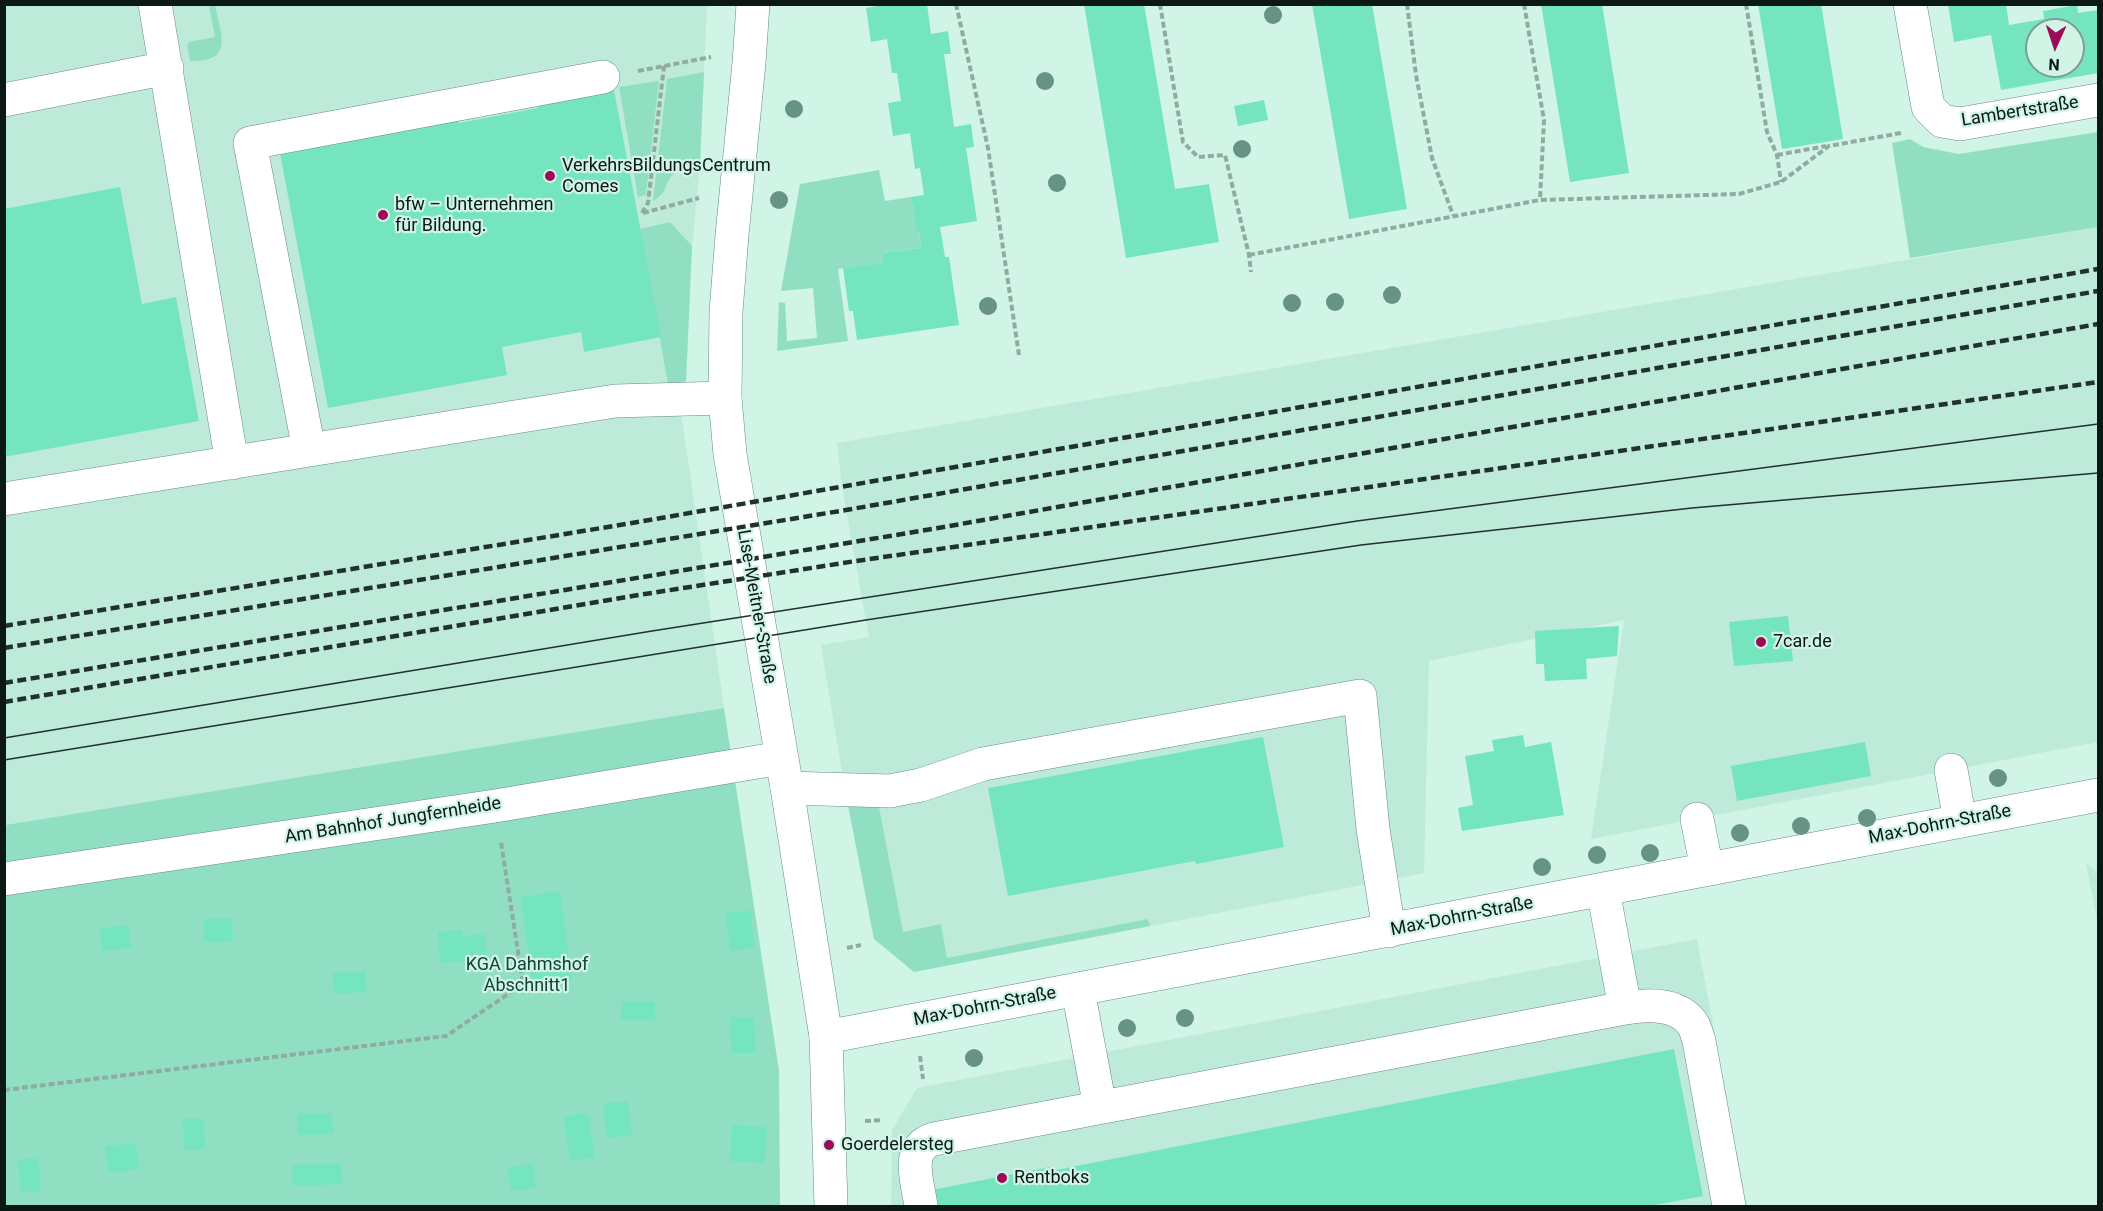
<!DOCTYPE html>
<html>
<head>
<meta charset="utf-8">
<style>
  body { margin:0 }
  #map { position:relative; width:2103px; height:1211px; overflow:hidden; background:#d0f4e6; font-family:Roboto,sans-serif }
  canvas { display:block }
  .frame { position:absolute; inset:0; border:6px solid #0b1814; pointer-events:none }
  .north { position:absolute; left:2025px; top:18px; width:60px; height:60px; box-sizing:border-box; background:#d0f4e6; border:2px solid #819c92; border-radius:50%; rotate:183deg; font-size:16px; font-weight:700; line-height:24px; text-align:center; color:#0b1814 }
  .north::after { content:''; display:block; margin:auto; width:21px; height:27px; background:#9d0a55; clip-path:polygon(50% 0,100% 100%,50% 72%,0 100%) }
</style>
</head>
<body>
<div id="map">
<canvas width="2103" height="1211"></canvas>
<div class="frame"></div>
<div class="north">N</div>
</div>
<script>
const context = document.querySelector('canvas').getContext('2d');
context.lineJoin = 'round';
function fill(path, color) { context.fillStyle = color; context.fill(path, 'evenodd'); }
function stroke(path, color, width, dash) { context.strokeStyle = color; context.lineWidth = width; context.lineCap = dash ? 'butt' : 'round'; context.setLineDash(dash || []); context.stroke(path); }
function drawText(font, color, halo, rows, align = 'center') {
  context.font = font + ' Roboto,sans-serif'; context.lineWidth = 4.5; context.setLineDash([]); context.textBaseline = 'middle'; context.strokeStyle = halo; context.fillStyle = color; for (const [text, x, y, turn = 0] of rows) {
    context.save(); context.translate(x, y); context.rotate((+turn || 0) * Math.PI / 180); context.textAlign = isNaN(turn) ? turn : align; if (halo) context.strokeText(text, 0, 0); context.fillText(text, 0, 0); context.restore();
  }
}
fill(new Path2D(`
  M5 5H707L700 165 692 246 686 381 681 412 724 708 5 825Z
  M2098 227V742L1591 839 1624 620 1429 661 1424 873 914 972 874 939 842 773 821 645 869 637 842 487 837 443Z
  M2086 863 2098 872V924Z
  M1697 939 1747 1206H891L892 1130 917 1088Z`), '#beebd9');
fill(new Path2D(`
  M209 5H215C221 35 235 62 190 61L187 46 189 42 215 37Z
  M704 72 700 165C693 166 682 167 676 171 664 181 669 192 653 201L667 79Z
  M659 81 646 195 638 197 619 87Z
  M2098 132V227L1910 258 1892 143 1910 139 1923 147 1959 154Z
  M879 170 885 201 911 197 916 230H919L921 248 882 253 883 262 838 269 848 341 777 351 779 302 785 303 787 341 817 338 813 288 781 291 800 184Z
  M670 222 692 246 686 381 668 384 640 229Z
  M724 708 779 1071 780 1206H5V825Z
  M846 795 878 802 903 932 941 924 947 958 1148 919 1150 926 914 972 874 939Z`), '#91dfc3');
fill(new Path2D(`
  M878 4H927L931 34 948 31 951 54H944L954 127 971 124 974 147 966 148 977 221 940 227 945 257H949L959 325 857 340 853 311H849L843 268 883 262 882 253 921 248 919 230H916L911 197 924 195 920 168 915 169 910 133 893 136 888 103 901 101 897 73H892L887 39 871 42 866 8 878 6Z
  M1084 4H1144L1175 189 1209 184 1219 242 1126 258Z
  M1312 4H1372L1407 209 1349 219Z
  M1541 4H1602L1629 173 1570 182Z
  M1758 4H1821L1843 139 1782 149Z
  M1948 4H2006L2009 25 2044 19 2043 11 2077 5 2078 13 2098 10V73L2001 90 1991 35 1954 42ZM2037 30H2073V66H2037Z
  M614 90 661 337 584 352 581 332 502 347 507 375 328 408 280 153 459 120V123L538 108V105Z
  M1264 100 1268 120 1238 126 1234 106Z
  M120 187 142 304 176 297 199 421 4 457V209Z
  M1788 616 1793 661 1734 666 1729 622Z
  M1619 626 1617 656 1586 659 1587 679 1545 681 1544 664H1536L1535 631Z
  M1523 735 1525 747 1551 742 1564 815 1462 831 1458 808 1473 805 1465 756 1494 751 1492 740Z
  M1263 737 1284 847 1196 864 1195 861 1008 896 988 788Z
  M1865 742 1871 776 1737 801 1731 766Z
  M560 891 572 981 533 987 521 897Z
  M751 911 754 948 730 951 726 912Z
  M204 919H232L233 941 204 942Z
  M128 925 131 948 102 951 100 929Z
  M462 930V936L485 934 487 959 440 963 438 932Z
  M365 971 366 992 334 994 333 973Z
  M621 1001 655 1002V1021L621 1020Z
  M730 1017H754L755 1053H731Z
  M1674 1049 1703 1196 1650 1206H935L932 1190 1050 1167 1051 1171Z
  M628 1101 632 1135 607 1138 603 1104Z
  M297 1113H332L333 1134 297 1135Z
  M588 1113 595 1158 570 1161 564 1116Z
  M183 1119H204L205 1149 184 1150Z
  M732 1125 767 1127 765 1163 730 1161Z
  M135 1143 139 1169 109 1173 105 1146Z
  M38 1157 41 1191 21 1192 18 1160Z
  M341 1163 342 1184 293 1186 291 1165Z
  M533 1164 536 1188 511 1191 508 1167Z`), '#74e5be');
const minor = new Path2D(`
  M155 4 232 463
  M1910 4 1928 107 1942 121 1960 124 2098 100
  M4 100 167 68
  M309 450 250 143 603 77
  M4 499 615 401 725 398
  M1951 770 1960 821
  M787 788 890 791 921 785 983 764 1360 696 1373 829 1389 931
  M1697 819 1707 869
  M4 879 495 806 781 758
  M1603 890 1625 1008
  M1078 990 1100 1107
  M826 1037 831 1206
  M921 1206C918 1183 904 1148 934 1139L1625 1008C1648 1004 1677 1003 1692 1023 1696 1028 1697 1036 1699 1041L1729 1206`);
const major = new Path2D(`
  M753 4 749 63 732 235 726 312 725 398 730 454 787 788 826 1037 2098 795`);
stroke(minor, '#6a8b7e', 34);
stroke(major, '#6a8b7e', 34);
stroke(new Path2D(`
  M956 4 988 148 1019 355
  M1160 4 1183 142 1198 157 1225 155 1249 255 1251 272
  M1407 4 1416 75 1432 158 1453 215
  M1524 4 1544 120 1540 200
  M1746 4 1767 132 1777 155 1781 182
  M2023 4H2024
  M638 71 711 57
  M1777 155 1826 146
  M642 213 648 203 664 66
  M643 213 699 198
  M1249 255 1540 200 1739 194 1781 182 1829 146 1901 133
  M847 948 861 945
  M920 1056 923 1079
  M4 1090 446 1036 523 984 501 842
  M865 1121 883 1120`), '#90aca1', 4, [6, 3]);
stroke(minor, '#fff', 33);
stroke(major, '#fff', 33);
stroke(new Path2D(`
  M4 738 652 631 1357 521 2098 424
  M4 760 866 620 1361 545 1692 508 2098 473`), '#21312c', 1.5);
stroke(new Path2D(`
  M4 626 632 523 2098 269
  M4 648 846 510 2098 291
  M4 683 938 528 2098 324
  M4 702 645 594 856 561 2098 382`), '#21312c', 4.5, [9, 4.5]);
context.fillStyle = '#669384';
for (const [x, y] of [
  [1273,15],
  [1045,81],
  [794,109],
  [1242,149],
  [1057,183],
  [779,200],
  [1392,295],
  [1335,302],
  [1292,303],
  [988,306],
  [1998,778],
  [1867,818],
  [1801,826],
  [1740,833],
  [1650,853],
  [1597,855],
  [1542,867],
  [1185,1018],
  [1127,1028],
  [974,1058]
]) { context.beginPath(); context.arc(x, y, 9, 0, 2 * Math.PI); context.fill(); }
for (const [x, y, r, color] of [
  [550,176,6,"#9d0a55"],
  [383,215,6,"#9d0a55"],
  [1761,642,6,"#9d0a55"],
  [829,1145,6,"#9d0a55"],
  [1002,1178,6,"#9d0a55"]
]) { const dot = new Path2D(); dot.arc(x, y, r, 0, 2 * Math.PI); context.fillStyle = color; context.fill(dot); stroke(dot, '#d0f4e6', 2); }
drawText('18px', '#0b1814', '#d0f4e6', [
  ["Lambertstraße",2020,112,-9],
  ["Lise-Meitner-Straße",756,607,80],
  ["Am Bahnhof Jungfernheide",393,821,-9],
  ["Max-Dohrn-Straße",1940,825,-11],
  ["Max-Dohrn-Straße",1462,917,-11],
  ["Max-Dohrn-Straße",985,1007,-11]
]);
drawText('18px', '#0b1814', '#d0f4e6', [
  ["VerkehrsBildungsCentrum",562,166],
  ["Comes",562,187],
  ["bfw – Unternehmen",395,205],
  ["für Bildung.",395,226],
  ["7car.de",1773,642],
  ["Goerdelersteg",841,1145],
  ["Rentboks",1014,1178]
], 'left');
drawText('18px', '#104333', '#d0f4e6', [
  ["KGA Dahmshof",527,965],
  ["Abschnitt1",527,986]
]);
</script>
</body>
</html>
